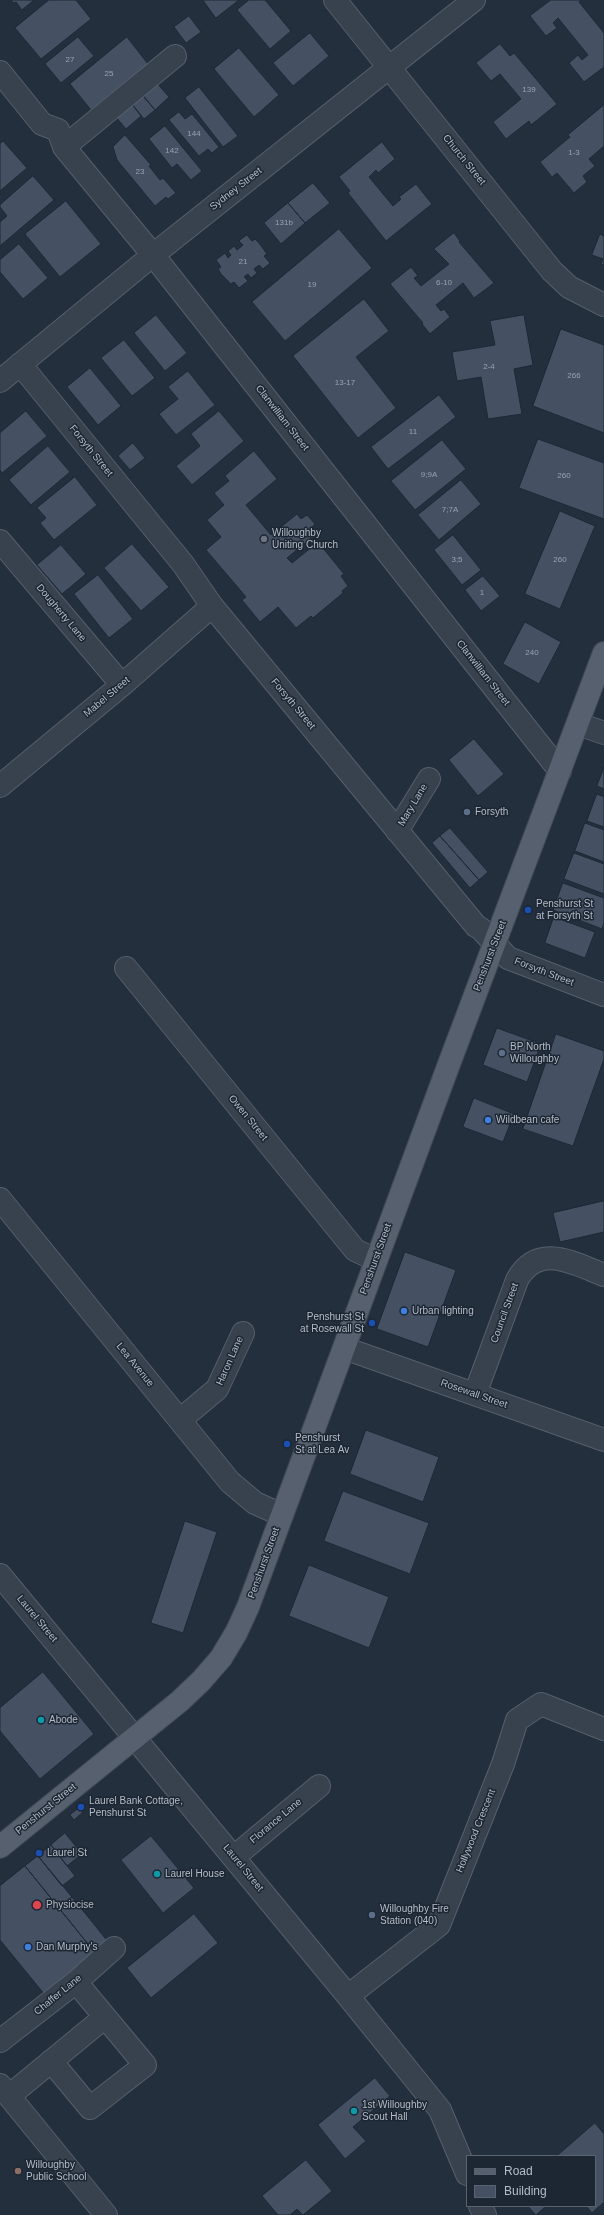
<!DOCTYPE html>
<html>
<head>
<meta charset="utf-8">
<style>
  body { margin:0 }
  #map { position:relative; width:604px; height:2215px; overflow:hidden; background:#242f3e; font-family:Arial,sans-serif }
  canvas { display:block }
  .legend { position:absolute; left:466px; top:2155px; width:130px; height:52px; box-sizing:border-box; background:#1d2633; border:1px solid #59626f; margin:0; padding:5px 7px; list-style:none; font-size:12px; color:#b4bcc9 }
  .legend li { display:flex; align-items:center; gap:8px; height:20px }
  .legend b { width:20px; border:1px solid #59626f }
</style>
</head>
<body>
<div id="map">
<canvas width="604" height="2215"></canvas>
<ul class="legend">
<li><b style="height:5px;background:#56606e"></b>Road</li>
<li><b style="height:11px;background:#455162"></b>Building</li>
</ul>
</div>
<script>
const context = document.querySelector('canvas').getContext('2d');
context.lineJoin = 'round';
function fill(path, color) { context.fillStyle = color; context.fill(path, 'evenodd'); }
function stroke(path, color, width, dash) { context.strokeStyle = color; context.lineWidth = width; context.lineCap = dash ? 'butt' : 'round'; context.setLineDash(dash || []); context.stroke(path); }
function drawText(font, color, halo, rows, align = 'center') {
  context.font = font + ' Arial,sans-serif'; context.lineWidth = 3; context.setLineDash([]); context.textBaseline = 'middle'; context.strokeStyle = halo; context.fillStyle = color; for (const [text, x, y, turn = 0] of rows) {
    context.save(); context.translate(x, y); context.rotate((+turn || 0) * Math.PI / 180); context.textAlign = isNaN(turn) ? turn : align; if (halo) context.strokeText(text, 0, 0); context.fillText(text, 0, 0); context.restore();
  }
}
const building = new Path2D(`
  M11 0H34L22 10 16 2 14 3Z
  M49 0H76L91 19 41 59 15 28Z
  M203 0H239L216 18Z
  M249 0H265L291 31 270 49 237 10Z
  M551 0H582L579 2 604 33V67L584 82 569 63 578 55 582 60 588 55 558 18 553 23 557 28 546 36 530 16Z
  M189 16 201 32 186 43 174 27Z
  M310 33 329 56 293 86 273 63Z
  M78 37 94 56 61 83 45 64Z
  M127 37 148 64 91 110 70 84Z
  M500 44 510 56 514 53 557 104 531 125 529 121 506 139 493 122 521 99 500 74 491 81 476 63Z
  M239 48 279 95 254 117 214 69Z
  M156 82 169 97 155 110 142 94Z
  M199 87 238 136 223 147 185 98Z
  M143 96 155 110 144 119 132 104Z
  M131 103 141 116 126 129 115 116Z
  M604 105V146L589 159 595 166 583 176 587 182 574 193 557 173 552 177 540 162 570 137 568 135Z
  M179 112 185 119 192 114 219 147 212 153 208 149 199 156 169 120Z
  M165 126 202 171 191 180 177 164 172 168 149 139Z
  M125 135 151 165 149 166 160 180 163 178 176 193 168 199 166 197 155 206 117 160 113 147Z
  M3 141 27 168 0 191V144Z
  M382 142 395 159 378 173 376 170 369 177 393 206 401 199 399 197 416 184 432 204 386 241 348 193 350 191 339 177Z
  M33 176 54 200 0 246V222L7 216 0 207V205Z
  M313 183 330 203 305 223 288 203Z
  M66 201 101 244 60 277 25 234Z
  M288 203 305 223 281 244 264 223Z
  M339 229 372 268 285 341 252 302Z
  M454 233 460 241 459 242 494 283 474 298 463 283 436 305 441 311 444 309 450 317 430 334 422 324 423 323 390 284 411 267 418 276 414 278 421 286 449 264 434 249Z
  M600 234 604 236V265L601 264 603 259 592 255Z
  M247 235 252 241 255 239 259 243 267 254 264 256 270 263 263 269 259 265 254 269 257 273 251 278 248 274 244 277 248 281 239 288 234 282 231 284 221 274 218 269 221 267 216 260 225 253 228 258 231 255 228 251 234 246 237 250 243 245 239 241Z
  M19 244 48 278 23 299 0 272V260Z
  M364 299 389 331 356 357 396 408 358 438 293 356Z
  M156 315 187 353 165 371 134 333Z
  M524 315 533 365 514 369 522 414 488 419 481 377 457 381 452 352 495 345 490 321Z
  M561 329 604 345V433L533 406Z
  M124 340 155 378 132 396 101 358Z
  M90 368 121 406 98 425 67 387Z
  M188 371 215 405 176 435 159 414 178 399 168 387Z
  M439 395 456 417 388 469 371 447Z
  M26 411 47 436 2 473 0 470V433Z
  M219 411 244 441 192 485 176 466 200 446 191 434Z
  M538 439 604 463V519L519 488Z
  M442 440 466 469 415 510 391 481Z
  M133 443 145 458 130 470 118 456Z
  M48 446 70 472 31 505 9 480Z
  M254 451 277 479 246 505 271 535 297 514 301 519 307 515 315 524 310 529 315 535 287 558 292 563 318 542 344 574 341 576 348 586 342 591 343 593 313 618 311 616 296 628 278 607 260 622 242 600 246 597 206 550 221 537 207 520 224 505 214 493 229 481 225 476Z
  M75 477 97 505 54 540 40 523 46 518 37 508Z
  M461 480 481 504 439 540 418 515Z
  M560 511 595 526 560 609 525 594Z
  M453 535 481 570 462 585 434 550Z
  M132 544 169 587 141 611 104 568Z
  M61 545 86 574 62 594 37 565Z
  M98 575 133 619 109 638 74 594Z
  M483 576 500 596 481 611 465 590Z
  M525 622 561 642 539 684 503 664Z
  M474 739 504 774 478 796 449 760Z
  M604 768V789L597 786Z
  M597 794 604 797V827L587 821Z
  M585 823 604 830V862L575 851Z
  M450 828 488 872 479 880 440 836Z
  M440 836 479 880 470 888 432 843Z
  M574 853 604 864V894L564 879Z
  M563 883 604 898V923L602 929 553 910Z
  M554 917 595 932 585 958 545 943Z
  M497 1028 541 1044 527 1082 483 1065Z
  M556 1034 604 1051V1059L573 1146 523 1129Z
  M474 1098 514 1114 503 1142 463 1127Z
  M604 1201V1232L560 1242 553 1213Z
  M405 1252 456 1270 428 1347 377 1329Z
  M366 1430 439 1457 423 1502 350 1474Z
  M343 1491 429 1523 410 1574 324 1541Z
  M185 1521 217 1532 183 1633 151 1623Z
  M309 1565 389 1597 369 1648 289 1616Z
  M43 1672 94 1734 40 1779 0 1731V1708Z
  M79 1808 83 1812 74 1820 70 1815Z
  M65 1833 82 1854 67 1866 51 1845Z
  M151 1836 194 1888 163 1913 121 1860Z
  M51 1845 75 1876 62 1886 38 1856Z
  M38 1856 72 1897 59 1908 25 1866Z
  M25 1866 96 1954 45 1995 0 1940V1886Z
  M72 1897 109 1943 96 1954 59 1908Z
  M194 1914 218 1943 151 1998 127 1968Z
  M375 2078 390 2096 353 2127 366 2141 345 2159 318 2125Z
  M595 2123 604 2134V2202L592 2213 586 2206H595V2156H557Z
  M306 2160 332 2191 303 2215 297 2209 290 2215H278L262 2196Z
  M528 2206H546L536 2215Z`);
fill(building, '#455162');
stroke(building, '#1f2835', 1);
const minor = new Path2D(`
  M335 0 552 271 569 287 604 305
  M0 72 42 124 58 130 64 147 153 255 560 771
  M64 147 175 56
  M20 364 183 564 212 606 476 926 481 929 508 958 604 995
  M0 381 153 255 474 0
  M0 541 122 685
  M578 724 604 733
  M0 786 122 685 212 606
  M397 831 429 779
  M126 968 355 1250 376 1260
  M0 1199 230 1482 255 1503 282 1515
  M344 1348 604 1440
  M475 1394 517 1280C538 1242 573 1263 604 1275
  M180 1420 217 1389 243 1333
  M0 1575 348 1996 440 2110 467 2174
  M234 1857 319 1786
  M348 1996 439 1925 503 1764 517 1720 541 1704 604 1729
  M0 2041 76 1982 114 1948
  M51 2061 90 2108 145 2065 76 1982
  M0 2085 106 2215
  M9 2096 105 2017
  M480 2206 485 2215`);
const major = new Path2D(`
  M0 1847 180 1701 201 1681 221 1658 236 1633 248 1607 449 1064 604 653`);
stroke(minor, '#565f6c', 24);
stroke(major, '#414a57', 24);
stroke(minor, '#38414e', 22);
stroke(major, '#56606e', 22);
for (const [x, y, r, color] of [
  [264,539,4,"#6b7280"],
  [467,812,4,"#5c6f8a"],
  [528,910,4,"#1a4fb4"],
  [502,1053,4,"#5c6f8a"],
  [488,1120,4,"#3f7fe0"],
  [404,1311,4,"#3f7fe0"],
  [372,1323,4,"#1a4fb4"],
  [287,1444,4,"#1a4fb4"],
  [41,1720,4,"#0f9aa8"],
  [81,1807,4,"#1a4fb4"],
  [39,1853,4,"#1a4fb4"],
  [157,1874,4,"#0f9aa8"],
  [37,1905,5,"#e0444e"],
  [372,1915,4,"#5c6f8a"],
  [28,1947,4,"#3f7fe0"],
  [354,2111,4,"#0f9aa8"],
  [18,2171,4,"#8d6e63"]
]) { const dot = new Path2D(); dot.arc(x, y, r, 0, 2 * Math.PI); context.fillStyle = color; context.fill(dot); stroke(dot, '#1d2633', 1.5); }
drawText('8px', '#98a1af', null, [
  ["27",70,60],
  ["25",109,74],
  ["139",529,90],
  ["144",194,134],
  ["142",172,151],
  ["1-3",574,153],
  ["23",140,172],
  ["131b",284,223],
  ["21",243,262],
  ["6-10",444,283],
  ["19",312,285],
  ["2-4",489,367],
  ["266",574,376],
  ["13-17",345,383],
  ["11",413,432],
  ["9;9A",429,475],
  ["260",564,476],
  ["7;7A",450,510],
  ["3;5",457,560],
  ["260",560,560],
  ["1",482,593],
  ["240",532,653]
]);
drawText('10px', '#b4bcc9', '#1d2633', [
  ["Church Street",464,160,51],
  ["Sydney Street",236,189,-38],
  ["Clanwilliam Street",282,418,52],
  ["Forsyth Street",91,451,51],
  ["Dougherty Lane",61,613,50],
  ["Clanwilliam Street",483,673,52],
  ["Mabel Street",107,697,-40],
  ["Forsyth Street",293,704,50],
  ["Mary Lane",413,805,-59],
  ["Penshurst Street",490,956,-69],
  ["Forsyth Street",544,972,21],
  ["Owen Street",248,1118,51],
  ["Penshurst Street",376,1259,-70],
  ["Council Street",505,1313,-70],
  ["Haron Lane",230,1361,-66],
  ["Lea Avenue",135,1365,51],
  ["Rosewall Street",474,1394,19],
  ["Penshurst Street",264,1563,-70],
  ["Laurel Street",37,1619,50],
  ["Penshurst Street",46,1809,-39],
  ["Florance Lane",276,1821,-40],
  ["Hollywood Crescent",476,1831,-68],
  ["Laurel Street",243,1868,51],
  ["Chaffer Lane",58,1995,-39]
]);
drawText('10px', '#b4bcc9', '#1d2633', [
  ["Willoughby",272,533],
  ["Uniting Church",272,545],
  ["Forsyth",475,812],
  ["Penshurst St",536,904],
  ["at Forsyth St",536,916],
  ["BP North",510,1047],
  ["Willoughby",510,1059],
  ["Wildbean cafe",496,1120],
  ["Urban lighting",412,1311],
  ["Penshurst St",364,1317,"right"],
  ["at Rosewall St",364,1329,"right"],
  ["Penshurst",295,1438],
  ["St at Lea Av",295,1450],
  ["Abode",49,1720],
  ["Laurel Bank Cottage,",89,1801],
  ["Penshurst St",89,1813],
  ["Laurel St",47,1853],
  ["Laurel House",165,1874],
  ["Physiocise",46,1905],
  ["Willoughby Fire",380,1909],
  ["Station (040)",380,1921],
  ["Dan Murphy's",36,1947],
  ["1st Willoughby",362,2105],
  ["Scout Hall",362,2117],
  ["Willoughby",26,2165],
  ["Public School",26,2177]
], 'left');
</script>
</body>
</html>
